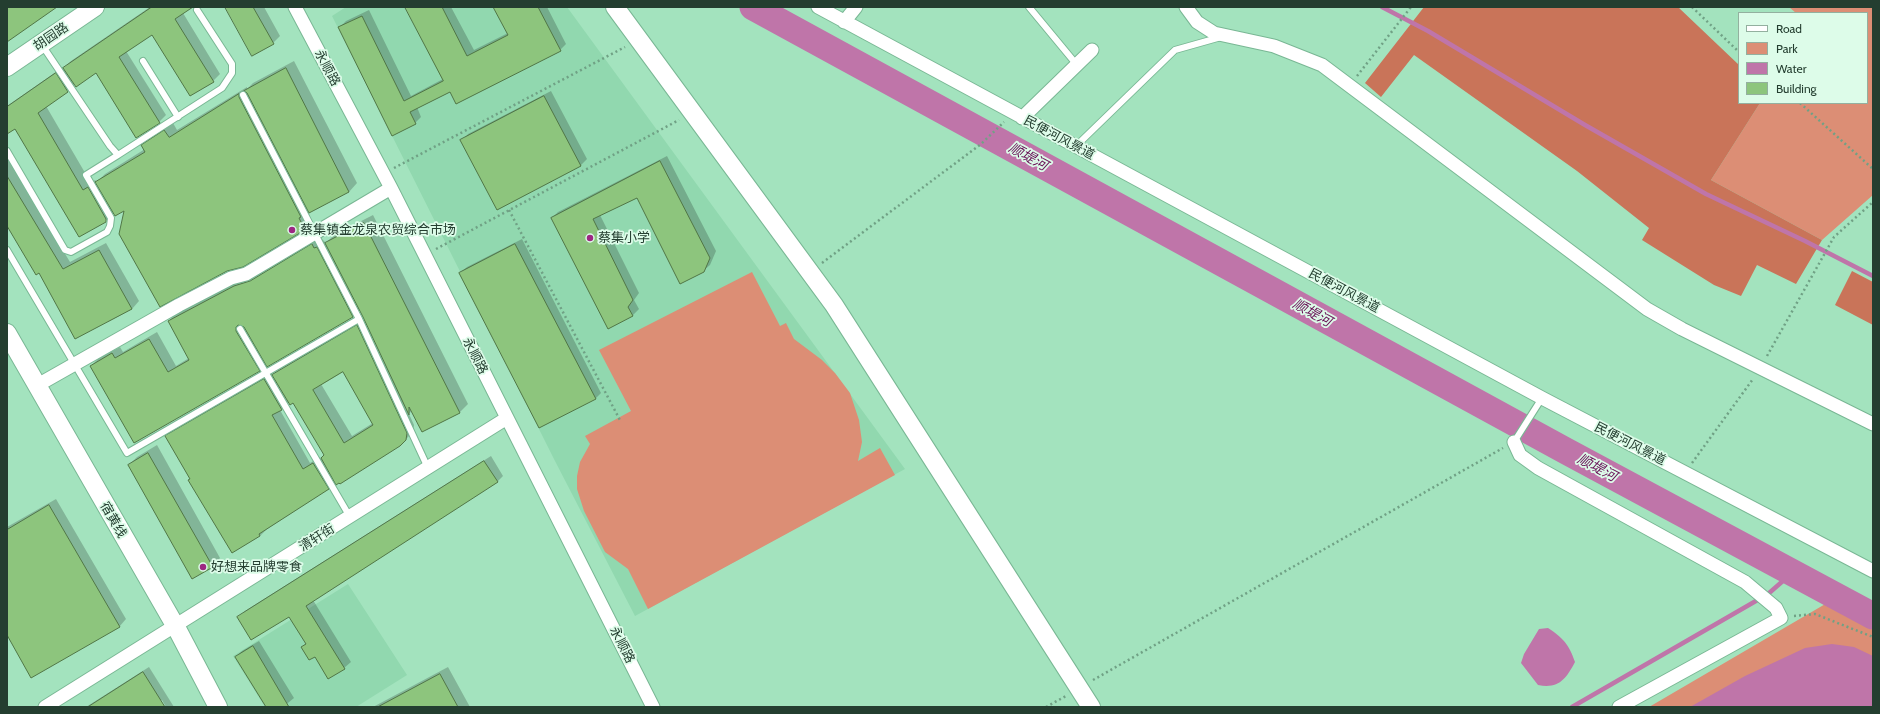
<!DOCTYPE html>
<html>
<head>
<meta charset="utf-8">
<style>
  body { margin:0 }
  #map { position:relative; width:1880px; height:714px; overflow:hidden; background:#a3e3be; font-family:Cabin,sans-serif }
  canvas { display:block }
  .frame { position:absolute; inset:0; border:8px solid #243e30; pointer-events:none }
  .legend { position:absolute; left:1738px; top:12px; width:130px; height:92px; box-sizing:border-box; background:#ddfce9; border:1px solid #93b09f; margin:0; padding:5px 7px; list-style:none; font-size:12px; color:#243e30 }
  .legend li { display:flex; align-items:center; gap:8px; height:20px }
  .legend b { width:20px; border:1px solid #93b09f }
</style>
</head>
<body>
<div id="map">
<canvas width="1880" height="714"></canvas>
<div class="frame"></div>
<ul class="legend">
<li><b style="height:5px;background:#fff"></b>Road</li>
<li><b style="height:11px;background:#dc8e75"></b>Park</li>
<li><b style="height:11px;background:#bf75a9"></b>Water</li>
<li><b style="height:11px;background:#8dc57d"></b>Building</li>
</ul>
</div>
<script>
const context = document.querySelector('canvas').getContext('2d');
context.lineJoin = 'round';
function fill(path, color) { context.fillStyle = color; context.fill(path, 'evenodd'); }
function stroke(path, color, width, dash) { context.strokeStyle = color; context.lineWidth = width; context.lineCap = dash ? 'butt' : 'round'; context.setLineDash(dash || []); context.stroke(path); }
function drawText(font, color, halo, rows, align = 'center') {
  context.font = font + ' Cabin,"Noto Sans SC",sans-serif'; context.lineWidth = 3.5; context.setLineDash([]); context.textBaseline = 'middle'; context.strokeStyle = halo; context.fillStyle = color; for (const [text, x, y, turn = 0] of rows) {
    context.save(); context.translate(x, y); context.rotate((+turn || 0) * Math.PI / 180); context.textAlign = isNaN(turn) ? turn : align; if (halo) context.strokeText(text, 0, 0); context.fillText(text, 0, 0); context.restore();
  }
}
fill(new Path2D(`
  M346 7H567L905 469 635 616 555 461 332 16Z
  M348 584 407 675 356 707H265L233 656Z`), '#91d8af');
fill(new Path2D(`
  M1789 7H1873V195L1822 240 1711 180 1760 103H1867V13H1796Z
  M752 272 780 326 786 323 794 339 822 360 835 373 850 393 859 420 862 442 858 461 880 448 895 475 648 609 628 569 605 552 584 511 577 489V476L580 462 590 444 585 436 631 411 599 350Z
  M1827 603 1873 628V707H1649Z`), '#dc8e75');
fill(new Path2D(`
  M1424 7H1678L1739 65V103H1760L1711 180 1822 240 1796 284 1757 265 1741 296 1714 285 1642 240 1649 228 1577 171 1414 55 1381 97 1365 83Z
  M1852 271 1873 282V325L1835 305Z`), '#c97459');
fill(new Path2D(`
  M1548 628C1563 638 1569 644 1575 662 1566 679 1559 689 1538 685L1521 663 1524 654 1539 629Z
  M1832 644 1854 647 1873 656V707H1690L1745 676 1805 648Z`), '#bf75a9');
fill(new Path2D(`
  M150 7H191L183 13 220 74 213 81 191 95 153 33 126 51 166 115 159 122 96 72 75 84 46 106 91 183 95 180 97 182 105 174 145 149 142 146 151 137 173 123 177 130 247 87V89L253 83 294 61 357 183 349 192 308 212 312 221 304 229 125 209 114 212 105 221 16 127 7 133V106L63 67 64 68 71 61Z
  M226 7H264L280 36 273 43Z
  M406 7H451L474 50 508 33 494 7H547L566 44 560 50 450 90 417 107 421 117 415 123 340 27 346 21 369 10 411 96 443 79Z
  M551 91 587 159 581 165 498 209 462 141 468 134Z
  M667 156 716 251 710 265 703 271 637 196 600 215 639 293 634 300 639 309 632 316 552 218 558 212Z
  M7 157 70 262 106 243 139 301 132 309 108 322 39 272 7 224Z
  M373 215 468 404 460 412 423 431 412 410 409 414 414 425 413 432 400 445 335 481 328 489 267 529 260 536 232 552 166 437 173 430 271 373 272 375 281 367 365 319 360 309 352 316 266 363 259 370 134 442 91 366 99 358 120 347 123 352 157 332 176 366 189 358 169 321 176 313 320 237 326 243 334 235ZM344 370 373 423 352 436 321 384ZM289 402H294L325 455 321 459 320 457 310 463 280 410Z
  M522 239 601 393 595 399 460 273 467 267Z
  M157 445 220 558 212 567 129 465 137 457Z
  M491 456 503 476 497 482 313 600 351 662 344 668 328 678 315 656 302 647 306 643 289 615 239 617 245 611Z
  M56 499 126 619 119 627 7 633V527Z
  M259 641 294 698 283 707H267L236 657 242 651Z
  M149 667 174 707H166L162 700 160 701 164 707H86Z
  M448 667 470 707H373Z`), '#0003');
stroke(new Path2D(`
  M1382 7 1428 31 1585 125 1706 194 1805 241 1873 276
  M1572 707 1768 594 1792 573`), '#bf75a9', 4.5);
stroke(new Path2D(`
  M753 7 1566 451 1873 616`), '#bf75a9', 27);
const building = new Path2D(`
  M7 7H57L7 42Z
  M152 7H193L175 19 214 82 190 96 152 35 119 57 160 123 136 138 96 73 76 87 63 68Z
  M225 7H253L274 44 252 56Z
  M405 7H442L467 56 508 35 493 7H538L561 51 456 104 450 92 410 112 416 124 392 136 338 27 362 16 404 101 443 81Z
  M286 68 349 192 309 213 247 93 244 91Z
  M56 73 68 92 38 113 83 190 88 187 106 219V222L79 237 15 129 7 134V107Z
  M239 94V97L301 217 299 218 305 230 243 267 227 271 160 307 119 234 124 211 115 216 95 182 145 152 141 145 164 130 169 137Z
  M544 96 581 166 497 210 460 140Z
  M660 161 710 258 704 272 680 284 637 198 593 219 633 300 628 307 633 316 608 329 551 218Z
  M7 176 63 269 99 250 132 309 75 339 39 273 36 275 7 226Z
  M364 223 460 413 422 432 409 407V415L363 317 325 243Z
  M312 244 314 248 317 247 353 317 267 367 244 327 238 325 236 327V331L260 371 134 443 90 366 112 353 115 358 149 339 168 372 189 360 168 321 234 286 250 281Z
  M515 244 596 399 539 428 459 273Z
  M357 325 407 433 406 440 400 446 340 484 339 483 336 485 321 458 324 455 293 403 290 405 272 375ZM343 372 373 425 344 443 313 390Z
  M264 379 282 410 272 415 303 469 313 463 329 489 259 534 260 536 232 553 188 480 190 479 165 436Z
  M148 453 213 567 192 579 128 465Z
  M484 461 498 482 306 606 345 669 328 679 315 657 309 660 301 647 306 644 289 617 251 640 237 617Z
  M49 505 120 627 31 678 7 635V530Z
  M253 646 289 707H266L235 657Z
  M143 672 165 707H88Z
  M440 674 458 707H378Z`);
fill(building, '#8dc57d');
stroke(building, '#517646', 1);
const lane = new Path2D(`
  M1029 7 1077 65
  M42 45 110 146 118 155 222 88 232 73V64L197 10
  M143 61 178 117
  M243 95 359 319 428 468
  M1075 147 1175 50 1221 37
  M7 151 65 250 71 252 107 232 110 226 111 218 86 175 118 155
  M7 250 127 453 359 319
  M240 329 350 517
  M1514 442 1542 398`);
const street = new Path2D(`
  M295 7 391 188 653 707
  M818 7 1542 398 1873 571
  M1186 7 1197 22 1214 33 1274 46 1322 65 1647 309 1682 329 1873 424
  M844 22 856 7
  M1022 118 1092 50
  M36 386 179 305 231 278 246 274 391 188
  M1514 442 1520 455 1538 468 1745 582 1776 608 1781 618 1619 707
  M45 707 507 418`);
const secondary = new Path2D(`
  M615 7 834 305 1091 707
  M7 67 95 7
  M7 333 176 627 218 707`);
stroke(lane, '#79b794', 8);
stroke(street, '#79b794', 15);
stroke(secondary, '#79b794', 20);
stroke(new Path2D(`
  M1692 7 1739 52
  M1357 76 1411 7
  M1800 103 1873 169
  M394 168 625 47
  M509 210 621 422
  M436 249 679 120
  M822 263 981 144 1004 122
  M1767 356 1834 237 1873 202
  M1692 463 1753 379
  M1794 616 1815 614 1873 637
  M1093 680 1503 448
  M1046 707 1066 696`), '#70a185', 2.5, [2, 3]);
stroke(lane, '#fff', 6);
stroke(street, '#fff', 13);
stroke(secondary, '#fff', 18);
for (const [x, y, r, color] of [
  [292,230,4,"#9d2882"],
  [590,238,4,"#9d2882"],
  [203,567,4,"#9d2882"]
]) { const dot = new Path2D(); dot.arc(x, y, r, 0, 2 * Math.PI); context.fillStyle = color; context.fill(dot); stroke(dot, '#ddfce9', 1.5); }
drawText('13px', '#243e30', '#ddfce9', [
  ["胡园路",51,37,-34],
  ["永顺路",327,68,62],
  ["民便河风景道",1059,138,28],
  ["民便河风景道",1344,291,28],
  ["永顺路",475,356,63],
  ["民便河风景道",1630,444,27],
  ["宿黄线",113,520,60],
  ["清轩街",317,538,-32],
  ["永顺路",622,645,63]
]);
drawText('13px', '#243e30', '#ddfce9', [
  ["蔡集镇金龙泉农贸综合市场",300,230],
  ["蔡集小学",598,238],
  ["好想来品牌零食",211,567]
], 'left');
drawText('italic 14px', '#690e56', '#ddfce9', [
  ["顺堤河",1028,157,29],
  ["顺堤河",1312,313,29],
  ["顺堤河",1597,468,28]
]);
</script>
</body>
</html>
